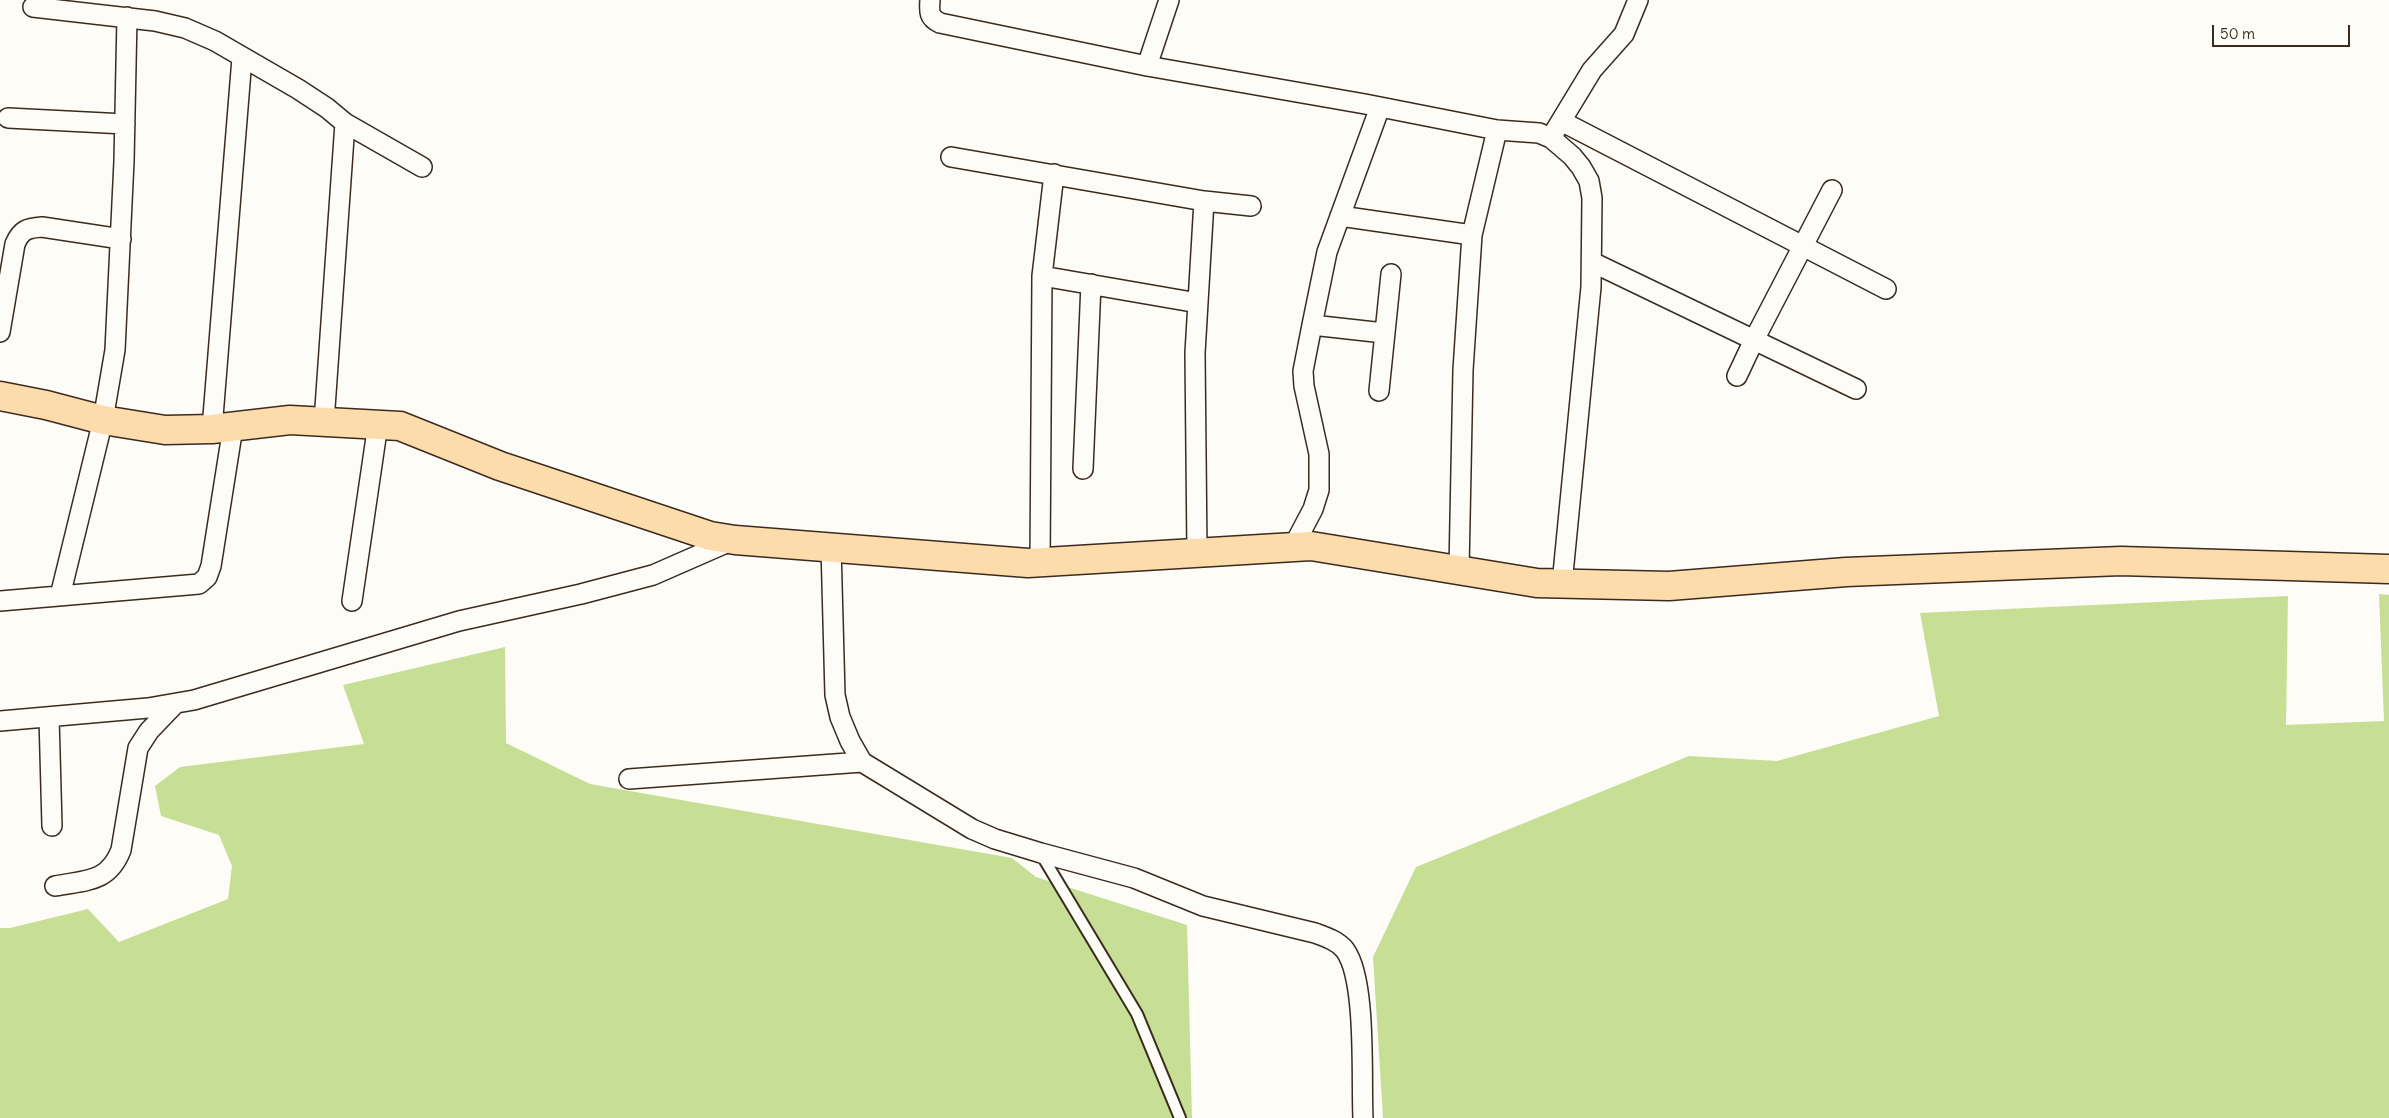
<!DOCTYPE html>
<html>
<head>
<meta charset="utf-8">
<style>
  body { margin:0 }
  #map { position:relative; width:2389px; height:1118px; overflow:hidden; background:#fdfcf7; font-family:Delius,sans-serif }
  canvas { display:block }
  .scale { position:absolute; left:2212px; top:25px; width:138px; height:22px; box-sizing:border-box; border:2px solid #3b2a1e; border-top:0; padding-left:6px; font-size:15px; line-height:18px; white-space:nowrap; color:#3b2a1e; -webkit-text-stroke:4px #fdfcf7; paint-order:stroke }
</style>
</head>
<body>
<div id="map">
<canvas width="2389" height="1118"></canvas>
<div class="scale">50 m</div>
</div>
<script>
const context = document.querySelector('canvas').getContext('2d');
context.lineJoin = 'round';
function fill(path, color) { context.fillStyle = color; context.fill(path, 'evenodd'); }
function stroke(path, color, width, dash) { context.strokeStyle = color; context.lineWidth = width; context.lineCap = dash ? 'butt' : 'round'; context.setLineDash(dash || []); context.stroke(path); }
fill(new Path2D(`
  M2379 594 2389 595V1118H1383L1373 957 1416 867 1689 756 1777 761 1939 716 1920 613 2288 596 2286 725 2384 721Z
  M505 647 506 743 590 784 1012 858 1036 877 1187 925 1192 1118H0V928H10L88 909 119 942 228 899 232 866 219 835 161 816 155 786 180 767 364 744 343 685Z`), '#c6df95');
const service = new Path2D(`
  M1041 854 1137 1014 1180 1118`);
const minor = new Path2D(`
  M930 0C929 12 929 18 940 23L1147 66 1365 104 1497 130 1539 133 1551 138 1572 156 1581 167 1589 181 1592 198 1591 287 1562 584
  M33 7 155 21 185 28 215 41 298 89 327 108 345 123 422 167
  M1147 66 1169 0
  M8 118 125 124
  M1561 121 1886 289
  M1555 131 1592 70 1624 34 1638 0
  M951 157 1204 201 1251 206
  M1340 216 1472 235
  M1592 262 1856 389
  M1042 276 1198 303
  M1312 325 1384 333
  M0 332 15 244C21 230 27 228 42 227L121 239
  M1737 376 1754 340 1832 190
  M1379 391 1391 274
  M324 422 345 123
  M212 429 242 58
  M1083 469 1091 284
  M831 547 835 695 840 717 850 741 862 762 972 829 995 839 1041 853 1134 878 1203 906 1315 933C1326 937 1338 941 1345 950 1367 980 1361 1079 1363 1118
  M1293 547 1313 509 1319 490V454L1304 386 1303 371 1312 325 1327 252 1380 107
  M1197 553 1195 353 1204 201
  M1040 562 1042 276 1054 174
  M1459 569 1463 370 1472 235 1497 130
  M60 596 103 420 115 350 124 161 127 17
  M0 601 199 584 207 577 211 566 233 427
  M352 601 378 424
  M49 717 52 826
  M0 721 148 708 194 700 459 621 581 594 653 575 733 540
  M629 779 862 762
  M55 886C86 880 108 883 121 850L138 748 149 731 174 705`);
const primary = new Path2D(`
  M0 396 46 405 103 420 165 430 212 429 290 420 400 426 500 466 710 536 735 540 1028 563 1311 546 1537 583 1669 586 1846 572 2121 561 2389 569`);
stroke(service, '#3b2a1e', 14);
stroke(minor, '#3b2a1e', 22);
stroke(primary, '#3b2a1e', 31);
stroke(service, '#fdfcf7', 10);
stroke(minor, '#fdfcf7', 19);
stroke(primary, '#fddcac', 28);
</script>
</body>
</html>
